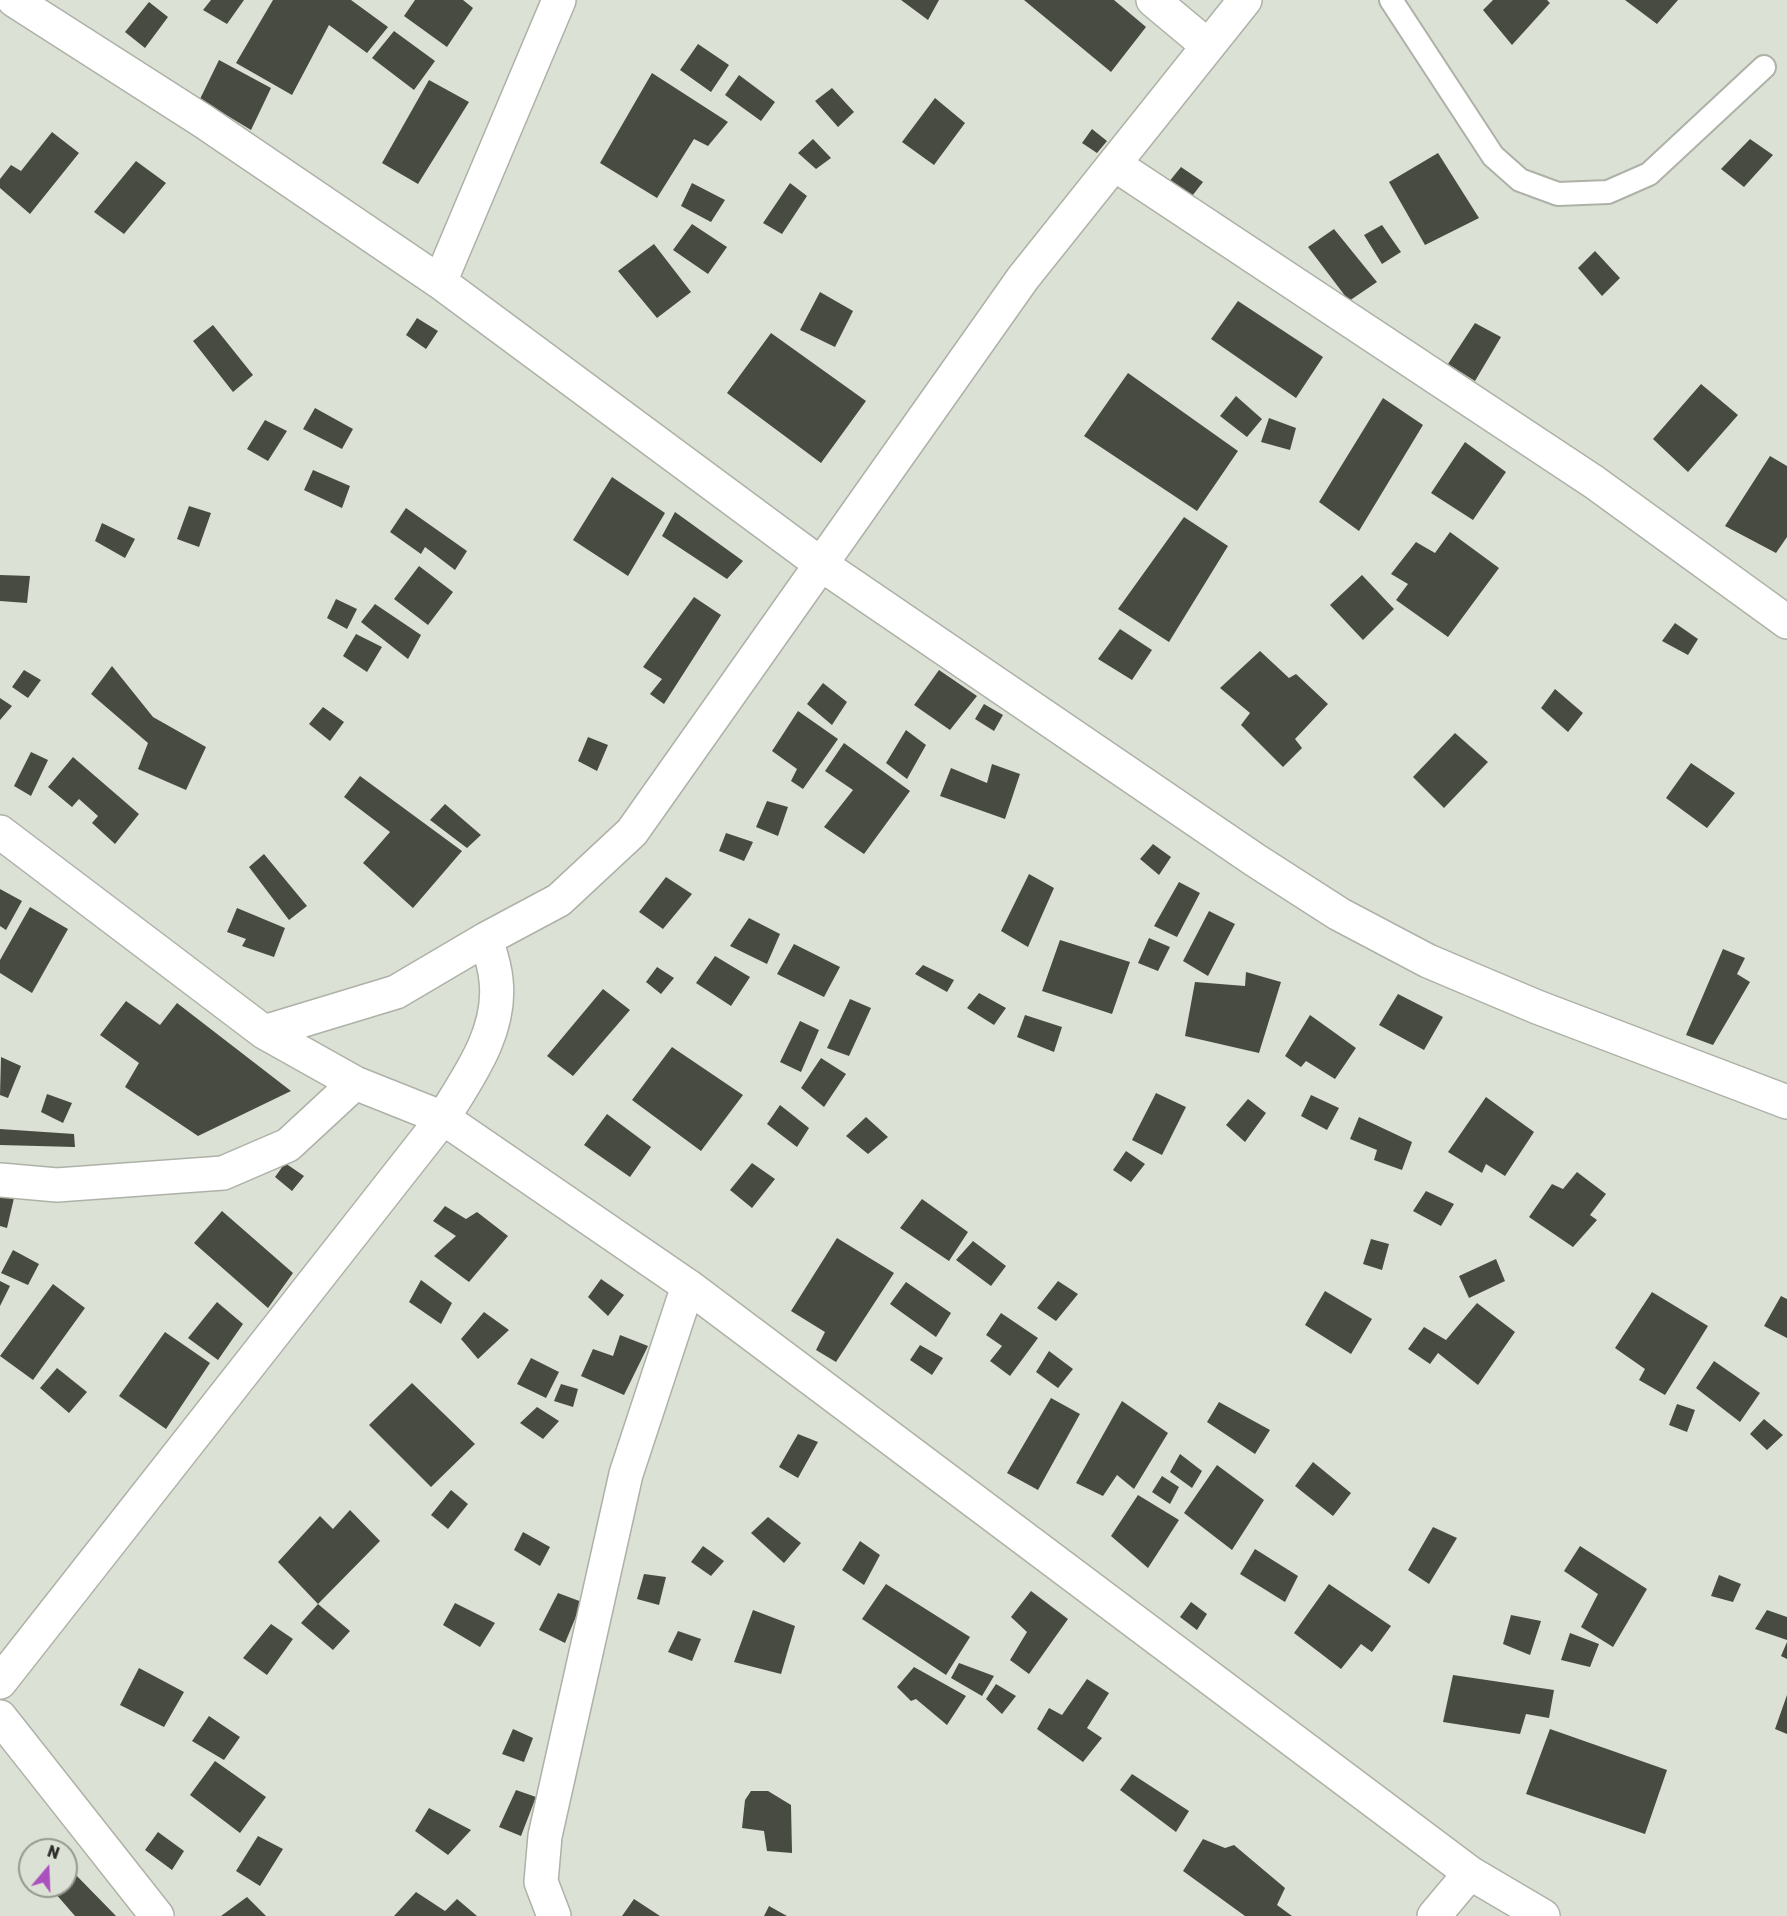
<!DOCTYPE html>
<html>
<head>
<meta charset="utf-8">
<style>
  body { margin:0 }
  #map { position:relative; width:1787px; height:1916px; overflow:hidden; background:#dce1d5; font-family:Rubik,sans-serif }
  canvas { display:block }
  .north { position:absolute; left:18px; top:1838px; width:60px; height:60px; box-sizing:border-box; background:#dce1d5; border:2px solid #959990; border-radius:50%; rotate:19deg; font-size:16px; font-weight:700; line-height:24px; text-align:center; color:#2b2d29 }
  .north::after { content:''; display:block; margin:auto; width:21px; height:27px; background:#ab51be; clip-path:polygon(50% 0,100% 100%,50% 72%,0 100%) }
</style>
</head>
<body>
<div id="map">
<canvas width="1787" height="1916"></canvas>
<div class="north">N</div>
</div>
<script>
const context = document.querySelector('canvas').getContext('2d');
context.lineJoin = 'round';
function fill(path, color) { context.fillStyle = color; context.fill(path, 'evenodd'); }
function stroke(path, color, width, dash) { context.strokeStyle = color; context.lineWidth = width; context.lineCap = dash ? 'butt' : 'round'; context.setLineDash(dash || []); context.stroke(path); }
fill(new Path2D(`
  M211 0H244L227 24 203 10Z
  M273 0H351L388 27 367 53 329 25 292 95 236 63Z
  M415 0H463L473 8 447 47 404 16Z
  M901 0H939L928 20Z
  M1024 0H1114L1146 27 1111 72Z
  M1493 0H1547L1550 3 1512 45 1483 10Z
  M1625 0H1678L1657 24Z
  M149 2 168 17 145 48 125 32Z
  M394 31 435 61 414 90 372 58Z
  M698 44 729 65 711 92 680 70Z
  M219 60 271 88 251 130 200 99Z
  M652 73 728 122 708 146 694 139 657 198 600 163Z
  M739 75 775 102 761 121 725 95Z
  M429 80 469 102 418 184 382 163Z
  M832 88 854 112 838 127 815 101Z
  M935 98 965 123 934 165 902 142Z
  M1092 129 1107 141 1097 153 1082 143Z
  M52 132 79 153 30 214 0 188V179L11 165 21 171Z
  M813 139 831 158 816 169 798 153Z
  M1750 139 1773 155 1744 187 1721 169Z
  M1438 153 1479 218 1425 245 1389 182Z
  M136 161 166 183 124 234 94 212Z
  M1181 167 1203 182 1189 200 1168 183Z
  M692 183 725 200 711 222 681 206Z
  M790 183 807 196 782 234 763 223Z
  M692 224 727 247 708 274 673 250Z
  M1382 225 1401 252 1382 264 1364 235Z
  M1334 229 1377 282 1349 301 1308 247Z
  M654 244 691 292 657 318 618 271Z
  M1595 251 1620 278 1602 296 1578 268Z
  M820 292 853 311 835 347 800 330Z
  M1238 301 1323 357 1296 398 1211 339Z
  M417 318 438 331 426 349 406 335Z
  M1475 323 1501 337 1475 381 1448 364Z
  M213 325 253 375 233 392 193 341Z
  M771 333 866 401 821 463 727 393Z
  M1128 373 1238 451 1197 511 1084 436Z
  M1701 384 1738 415 1688 472 1653 439Z
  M1236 396 1262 419 1247 437 1220 416Z
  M1383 398 1423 425 1359 531 1319 502Z
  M315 408 353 429 342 449 303 429Z
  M1269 418 1296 428 1290 450 1261 442Z
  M265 420 287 431 268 461 247 449Z
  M1465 442 1506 472 1473 520 1431 493Z
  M1770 456 1787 466V537L1776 553 1725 526Z
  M313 470 350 486 342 508 304 490Z
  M612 477 665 513 628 576 573 540Z
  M189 506 211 513 199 547 177 539Z
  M406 508 467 551 455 570 425 547 421 554 390 532Z
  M675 512 743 561 727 579 662 536Z
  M1184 517 1228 546 1169 642 1118 609Z
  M102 523 135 539 125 558 95 541Z
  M1450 532 1499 568 1448 637 1396 600 1408 584 1391 574 1416 542 1435 553Z
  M419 566 453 592 428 625 394 599Z
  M0 575 30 576 27 603 0 601Z
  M1362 575 1394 609 1363 640 1330 605Z
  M694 597 721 615 664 704 650 694 662 679 643 667Z
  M336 599 357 609 347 629 327 618Z
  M375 604 421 635 408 659 361 622Z
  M1675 623 1698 639 1688 655 1662 641Z
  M1120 629 1152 650 1132 680 1098 659Z
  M356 634 382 647 367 672 343 656Z
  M1260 651 1289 678 1296 674 1328 704 1295 739 1302 748 1283 767 1241 725 1250 713 1220 688Z
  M112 666 153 717 206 747 186 790 138 769 148 743 91 694Z
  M24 670 41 680 28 698 12 687Z
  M939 670 977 696 950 730 914 705Z
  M823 683 847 702 832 725 807 704Z
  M1555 689 1583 713 1568 732 1541 708Z
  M0 698 12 706 0 720Z
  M984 704 1003 715 994 731 975 719Z
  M323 707 344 722 330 741 309 724Z
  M798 711 838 739 803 789 791 781 797 769 772 751Z
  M906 730 926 745 907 779 886 763Z
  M1455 733 1488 762 1444 808 1413 777Z
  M588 737 608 745 597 771 578 761Z
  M844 743 910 791 864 854 824 827 853 790 825 771Z
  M31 752 48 760 31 796 14 786Z
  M73 757 139 814 115 844 92 823 98 816 79 799 72 807 48 787Z
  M1691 763 1735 793 1707 828 1666 798Z
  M992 764 1020 774 1005 819 940 796 951 768 987 783Z
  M360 776 462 851 413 908 363 863 390 832 344 797Z
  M767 801 788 807 778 836 756 827Z
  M445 804 481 835 467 848 430 820Z
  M726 833 753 842 744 861 719 851Z
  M1153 844 1171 857 1159 875 1140 859Z
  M264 854 307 906 289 920 249 867Z
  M1029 874 1054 888 1028 947 1001 931Z
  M666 877 692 894 663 929 639 912Z
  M1179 882 1200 893 1177 937 1154 926Z
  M0 889 22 901 6 930 0 926Z
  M30 907 68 929 32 993 0 973V960Z
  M237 908 285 928 274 957 242 946 246 939 227 932Z
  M1209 911 1235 924 1208 976 1183 961Z
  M749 918 780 934 767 964 730 946Z
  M1149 938 1170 947 1158 971 1138 963Z
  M1060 940 1130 962 1112 1014 1042 991Z
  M794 944 840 967 824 997 777 974Z
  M1723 949 1745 958 1737 974 1750 982 1713 1045 1686 1035Z
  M715 956 750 977 731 1006 696 983Z
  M923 965 954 980 947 992 915 974Z
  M657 967 674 978 661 994 646 982Z
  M1246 972 1281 982 1259 1053 1185 1036 1195 982 1245 986Z
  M603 989 630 1010 573 1076 547 1056Z
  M979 993 1006 1008 994 1025 967 1008Z
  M1398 994 1443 1017 1424 1050 1379 1025Z
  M850 999 871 1008 849 1056 827 1048Z
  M126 1001 160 1025 177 1003 291 1091 198 1136 125 1087 139 1063 100 1035Z
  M1025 1015 1062 1027 1054 1052 1017 1037Z
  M1310 1015 1356 1048 1335 1079 1306 1061 1301 1067 1285 1056Z
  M800 1021 819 1030 801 1072 780 1062Z
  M672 1047 743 1095 701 1151 632 1100Z
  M1 1057 21 1066 8 1098 0 1095Z
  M821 1058 846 1074 824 1107 801 1088Z
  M1156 1093 1186 1107 1162 1155 1132 1140Z
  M47 1094 72 1103 63 1123 41 1112Z
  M1311 1095 1339 1108 1327 1130 1301 1116Z
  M1486 1097 1534 1132 1505 1176 1486 1164 1482 1173 1448 1152Z
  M1248 1099 1266 1113 1245 1142 1226 1125Z
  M780 1105 809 1128 797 1147 767 1124Z
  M607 1114 651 1147 630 1177 584 1145Z
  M866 1117 888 1137 868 1154 846 1136Z
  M1359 1117 1412 1142 1402 1170 1374 1160 1377 1150 1350 1139Z
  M0 1129 74 1134 75 1147 0 1145Z
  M1126 1151 1145 1164 1131 1182 1113 1170Z
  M285 1163 304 1176 292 1191 275 1177Z
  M752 1163 775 1179 752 1208 730 1190Z
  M1577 1172 1606 1194 1590 1215 1597 1220 1573 1247 1529 1217 1552 1184 1563 1189Z
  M1426 1191 1454 1204 1441 1226 1413 1211Z
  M0 1196 14 1198 7 1228 0 1226Z
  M922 1199 968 1232 949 1261 900 1228Z
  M445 1206 466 1219 477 1212 508 1236 469 1282 434 1256 456 1236 433 1221Z
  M222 1211 293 1273 268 1308 194 1243Z
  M837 1238 894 1273 836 1362 816 1350 825 1332 791 1311Z
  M1371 1239 1389 1244 1382 1270 1363 1264Z
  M973 1241 1006 1266 991 1286 956 1260Z
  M13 1250 39 1264 28 1285 1 1273Z
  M1496 1259 1505 1281 1469 1298 1459 1276Z
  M601 1279 624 1295 608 1316 588 1297Z
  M421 1280 452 1303 441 1324 409 1302Z
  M0 1281 10 1286 0 1306Z
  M1058 1281 1078 1294 1056 1321 1037 1308Z
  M906 1282 951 1313 936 1337 890 1304Z
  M53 1284 85 1308 33 1380 0 1356Z
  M1325 1291 1372 1319 1351 1354 1305 1325Z
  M1652 1292 1708 1326 1665 1395 1639 1380 1645 1369 1615 1348Z
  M1781 1296 1787 1299V1338L1764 1326Z
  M217 1302 243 1324 218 1360 188 1338Z
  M1477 1303 1515 1332 1478 1385 1438 1353 1430 1364 1408 1349 1424 1327 1446 1340Z
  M484 1312 509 1330 478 1359 461 1339Z
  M1001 1313 1038 1338 1010 1376 990 1361 1002 1346 986 1335Z
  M165 1332 210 1363 166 1429 119 1396Z
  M620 1335 648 1346 624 1395 581 1376 593 1349 613 1356Z
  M920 1345 943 1358 932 1375 910 1360Z
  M1049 1351 1073 1369 1058 1388 1036 1372Z
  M531 1358 559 1372 546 1398 517 1384Z
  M1714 1361 1760 1393 1740 1422 1696 1388Z
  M57 1368 87 1392 69 1413 40 1388Z
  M412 1383 475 1444 431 1487 369 1425Z
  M561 1384 578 1389 573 1407 554 1401Z
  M1051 1398 1080 1414 1038 1490 1007 1473Z
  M1122 1401 1168 1433 1134 1489 1117 1475 1103 1496 1076 1483Z
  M1219 1402 1270 1430 1255 1454 1207 1422Z
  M1677 1404 1695 1410 1687 1432 1669 1425Z
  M537 1407 559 1421 543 1439 520 1423Z
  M1764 1419 1783 1435 1767 1450 1750 1434Z
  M798 1434 818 1442 798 1478 779 1467Z
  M1180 1454 1202 1471 1192 1488 1170 1472Z
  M1313 1462 1351 1493 1333 1516 1295 1486Z
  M1217 1465 1264 1500 1232 1550 1184 1513Z
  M1162 1476 1179 1487 1170 1504 1152 1492Z
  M451 1490 468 1504 448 1529 431 1515Z
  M1138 1495 1179 1520 1148 1568 1111 1536Z
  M350 1510 380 1541 318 1604 278 1562 320 1516 333 1529Z
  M768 1517 801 1543 784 1563 751 1533Z
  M1433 1527 1457 1538 1429 1584 1408 1570Z
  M523 1532 550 1547 540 1566 514 1550Z
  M860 1541 880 1555 864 1585 842 1570Z
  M703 1546 724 1561 711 1576 691 1562Z
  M1580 1546 1647 1589 1613 1647 1581 1627 1598 1594 1564 1571Z
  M1255 1549 1298 1576 1285 1602 1240 1574Z
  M644 1574 666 1577 659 1605 637 1599Z
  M1719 1575 1741 1584 1733 1602 1711 1596Z
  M886 1584 970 1637 946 1675 862 1619Z
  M1329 1584 1391 1626 1372 1652 1361 1644 1341 1669 1294 1633Z
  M1031 1591 1068 1619 1029 1674 1010 1660 1027 1632 1011 1617Z
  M558 1593 582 1602 565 1643 539 1630Z
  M1191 1602 1207 1614 1197 1630 1180 1617Z
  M455 1603 495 1623 480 1647 443 1625Z
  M318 1604 350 1631 333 1650 301 1623Z
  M753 1610 795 1626 781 1674 734 1662Z
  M1767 1610 1787 1617V1640L1755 1629Z
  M1511 1615 1541 1621 1530 1655 1503 1644Z
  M271 1624 293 1639 267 1675 243 1658Z
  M678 1631 701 1639 692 1661 668 1652Z
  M1570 1633 1599 1644 1590 1667 1561 1660Z
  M1787 1642V1659L1781 1656Z
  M959 1663 994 1676 982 1696 951 1678Z
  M914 1667 966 1696 947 1725 916 1699 911 1701 897 1687Z
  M139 1668 184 1692 164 1727 120 1705Z
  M1453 1675 1554 1690 1549 1718 1526 1714 1520 1734 1443 1722Z
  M1087 1679 1109 1693 1087 1728 1102 1738 1083 1762 1037 1729 1049 1708 1062 1715Z
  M996 1684 1016 1696 1002 1714 986 1699Z
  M1787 1695V1734L1775 1729Z
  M209 1716 240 1737 224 1760 192 1741Z
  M513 1729 533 1738 524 1762 502 1754Z
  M1550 1729 1667 1770 1645 1834 1526 1794Z
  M215 1761 266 1797 240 1833 190 1795Z
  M1132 1774 1189 1811 1176 1832 1120 1790Z
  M516 1790 536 1797 521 1836 499 1827Z
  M751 1791H768L791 1805 792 1853 767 1851 764 1831 742 1828 745 1800Z
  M429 1808 471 1830 448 1855 415 1831Z
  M158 1832 184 1851 172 1870 145 1850Z
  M258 1836 283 1849 260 1886 236 1871Z
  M1203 1839 1225 1848 1234 1845 1285 1888 1277 1905 1292 1916H1245L1183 1871Z
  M75 1874 116 1916H75L55 1893 62 1886H66V1883Z
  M416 1892 445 1911 457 1899 477 1916H394Z
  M247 1897 266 1916H221Z
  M634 1899 660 1916H622Z
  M769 1906 787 1916H764Z`), '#474b41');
const lane = new Path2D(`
  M1391 0 1493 156 1520 180 1558 194 1608 192 1649 174 1764 67`);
const street = new Path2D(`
  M14 0 203 121 440 282 822 565 1255 860 1339 914 1428 961 1537 1007 1787 1102
  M1153 0 1208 46
  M1114 164 1594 482 1787 622
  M440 282 559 0
  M0 832 264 1032 355 1083 443 1118 688 1286 1470 1873 1543 1916
  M264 1032 396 992 486 939 559 900 632 832 1023 278 1245 0
  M0 1180 57 1185 223 1173 288 1145 355 1083
  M0 1682 443 1118C469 1076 502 1031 496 980 495 966 490 952 486 939
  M0 1717 157 1916
  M554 1916 541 1882 545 1836 626 1474 688 1286
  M1434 1916 1470 1873`);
stroke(lane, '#adb1a7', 26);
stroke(street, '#adb1a7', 36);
stroke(lane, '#fff', 22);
stroke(street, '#fff', 33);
</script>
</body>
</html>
